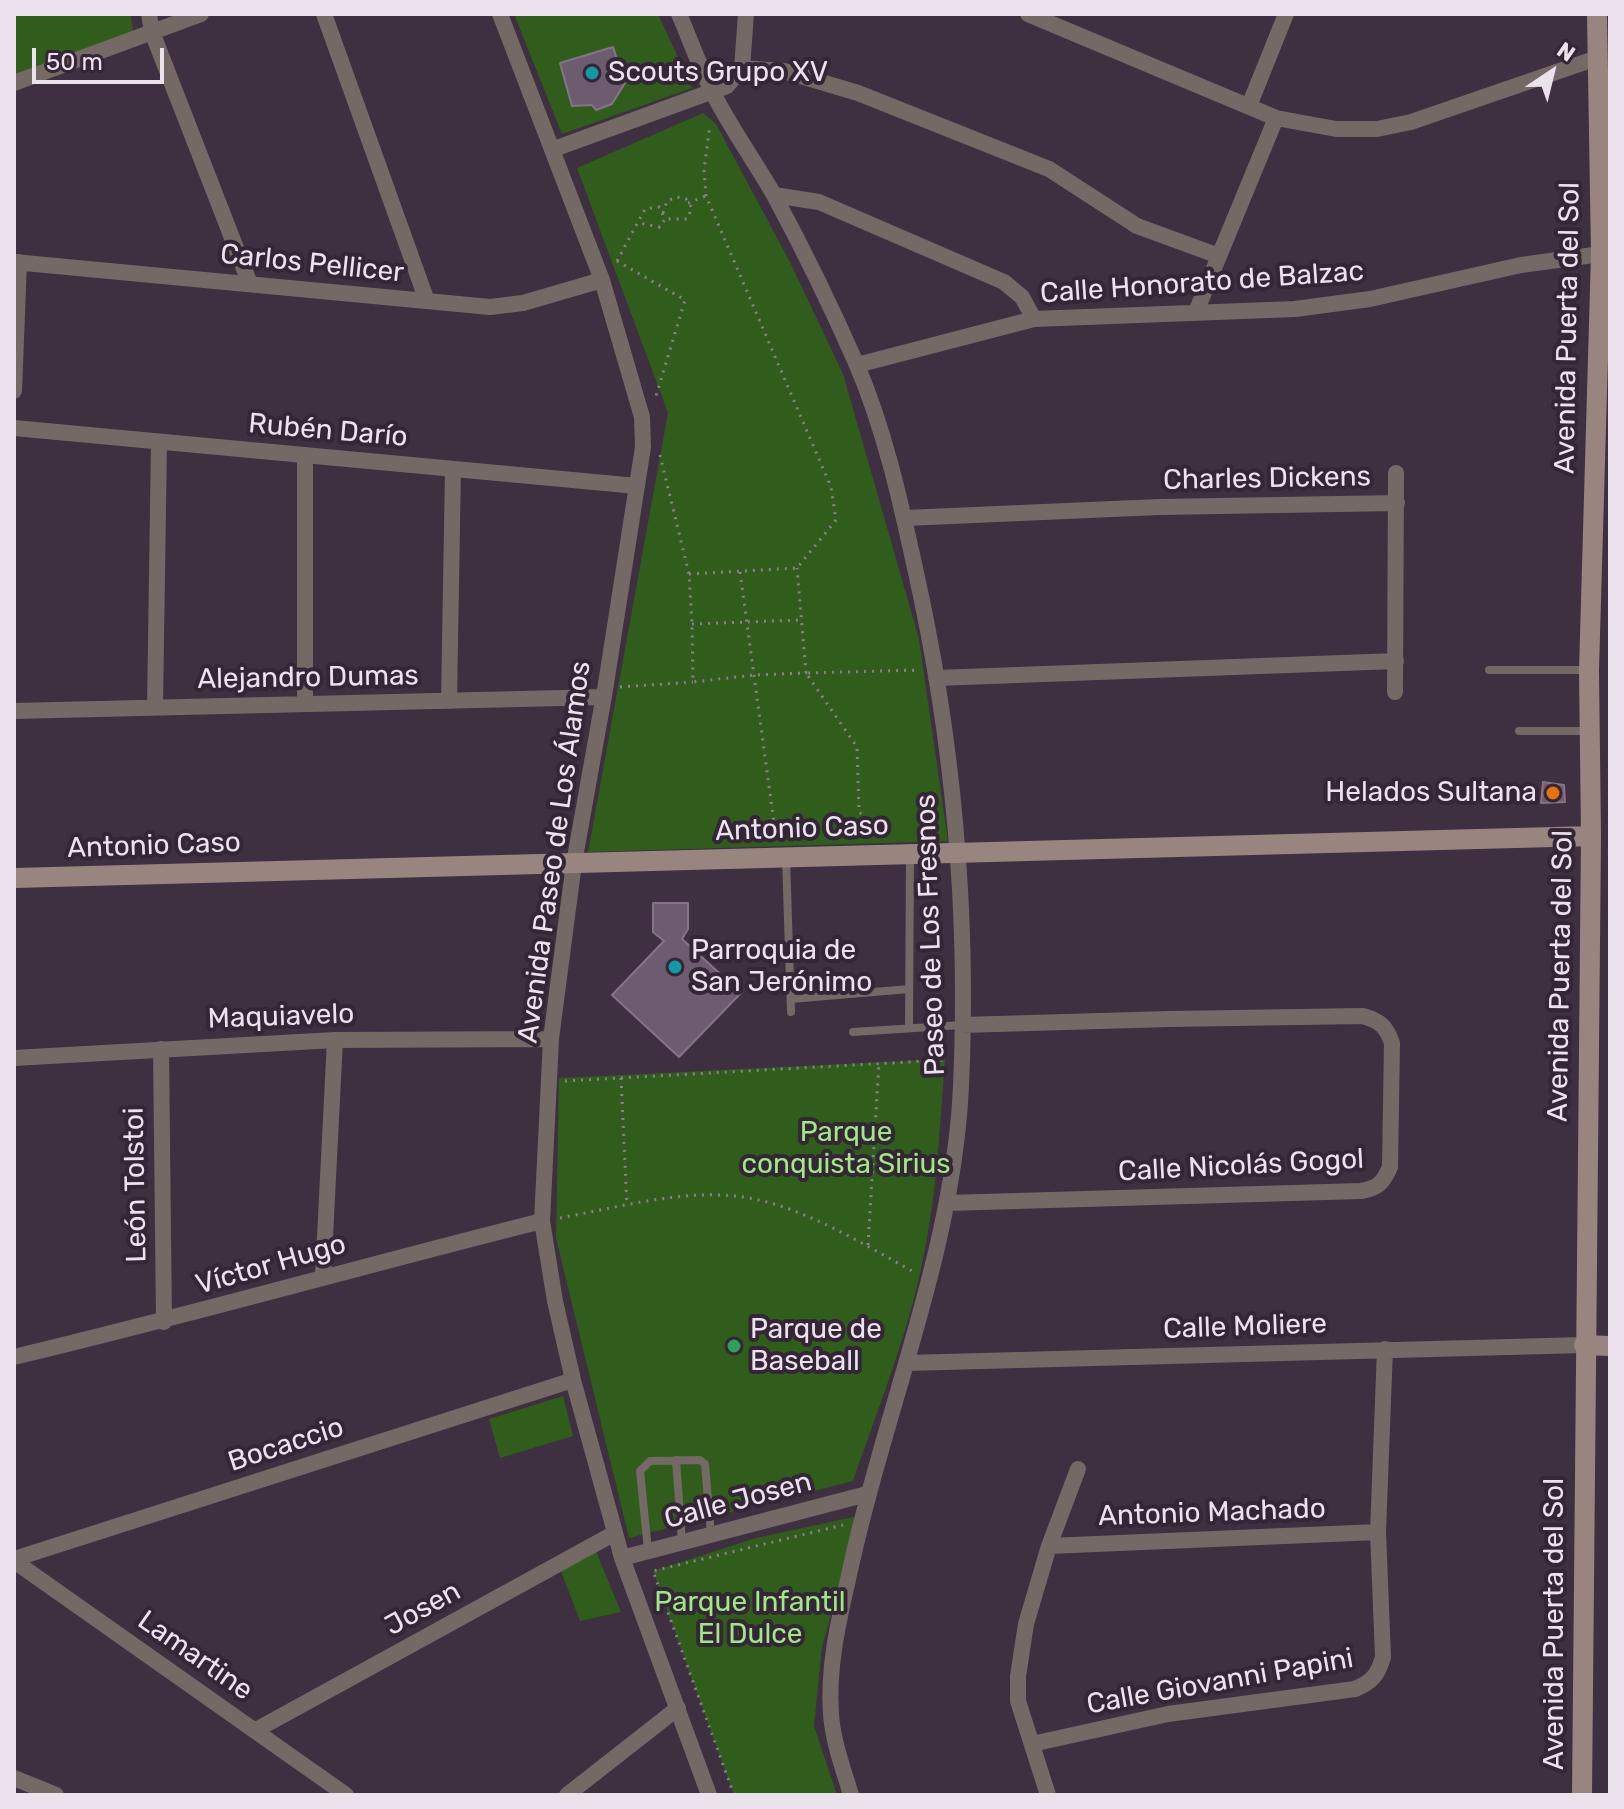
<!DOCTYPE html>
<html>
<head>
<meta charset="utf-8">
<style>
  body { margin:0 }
  #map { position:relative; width:1624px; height:1809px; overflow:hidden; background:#3e2f41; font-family:Rubik,sans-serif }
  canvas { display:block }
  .frame { position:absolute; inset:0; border:16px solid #ece2ed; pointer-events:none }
  .north { position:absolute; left:1512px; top:32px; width:80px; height:80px; -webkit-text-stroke:6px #342537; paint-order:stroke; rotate:35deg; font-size:22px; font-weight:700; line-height:32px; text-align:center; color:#ece2ed }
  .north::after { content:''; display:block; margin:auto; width:28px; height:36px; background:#ece2ed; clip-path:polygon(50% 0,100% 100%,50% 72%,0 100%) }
  .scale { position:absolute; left:32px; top:48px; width:132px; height:36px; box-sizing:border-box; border:4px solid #ece2ed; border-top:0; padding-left:10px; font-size:24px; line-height:28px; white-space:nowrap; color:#ece2ed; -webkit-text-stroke:6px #342537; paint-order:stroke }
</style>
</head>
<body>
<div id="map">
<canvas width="1624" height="1809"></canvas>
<div class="frame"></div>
<div class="north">N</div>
<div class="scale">50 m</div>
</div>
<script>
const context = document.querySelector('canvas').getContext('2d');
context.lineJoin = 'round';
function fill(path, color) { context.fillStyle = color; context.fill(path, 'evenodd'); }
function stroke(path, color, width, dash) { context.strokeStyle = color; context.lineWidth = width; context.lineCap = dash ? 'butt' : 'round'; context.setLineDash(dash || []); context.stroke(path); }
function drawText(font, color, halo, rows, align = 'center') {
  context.font = font + ' Rubik,sans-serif'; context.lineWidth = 8; context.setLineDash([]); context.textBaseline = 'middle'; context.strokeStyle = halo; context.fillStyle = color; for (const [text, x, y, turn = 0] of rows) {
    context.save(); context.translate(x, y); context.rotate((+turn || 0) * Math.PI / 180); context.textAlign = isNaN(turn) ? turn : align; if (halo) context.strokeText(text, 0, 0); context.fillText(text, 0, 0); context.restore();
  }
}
fill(new Path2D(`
  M14 14H131L133 33 14 75Z
  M514 14H658L692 88 562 134Z
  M703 113 716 124 790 262 843 374 919 639 948 841 588 852 668 413 577 168Z
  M945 1059C940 1126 937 1193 923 1259 908 1335 878 1408 853 1481L629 1538 556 1238 559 1078Z
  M563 1396 573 1436 500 1458 489 1419Z
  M858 1516 822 1647 814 1726 837 1795H734L653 1571 756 1538Z
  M595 1549 621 1612 580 1621 561 1571Z`), '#305d1b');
const building = new Path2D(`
  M613 47 625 83 612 104 596 110 592 105 572 106 560 63Z
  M1543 782 1564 785 1565 802 1541 803Z
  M653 903H688V929L682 939 741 993 679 1057 612 995 664 941 653 932Z`);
fill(building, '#6d5c70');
stroke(building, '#857488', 2);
stroke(new Path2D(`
  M688 203 706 196
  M663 213 667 201 677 197 686 199 692 208 687 219H667
  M617 261 685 300 656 396
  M617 261 645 209 659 207 665 219 660 227 639 223
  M660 455 689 574 692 624 693 682 754 675 806 673 797 568
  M740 572 776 838
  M689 574 797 568 836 520 831 487 706 196 704 170 710 125
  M692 624 801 620
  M620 687 693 682
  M887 833 859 812 857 747 806 673 920 670
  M621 1078 627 1206
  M565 1081 945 1060
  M560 1218C614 1208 680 1190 735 1196 796 1202 861 1243 914 1272
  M868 1245 879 1062
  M734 1795 653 1571 843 1525`), '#8c7f8e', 3, [2, 6]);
stroke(new Path2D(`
  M1489 670H1588
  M1519 731H1590
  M786 858 791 1012
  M791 999 909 989
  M909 1027 910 855
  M853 1032 962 1025
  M676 1460 682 1542
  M648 1550 640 1471 650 1461 700 1460 705 1464 711 1535`), '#756965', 8);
stroke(new Path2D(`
  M149 14 152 32 250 284
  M324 14 427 301
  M500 14 602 280 642 417 643 447 605 690 574 863 551 1039 542 1221 555 1301 573 1380 622 1558 709 1795
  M679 14C690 39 699 66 712 91 730 127 754 160 774 195 803 249 831 306 856 363 884 428 900 499 915 568 953 738 969 912 961 1086 954 1246 888 1402 853 1557 842 1608 827 1661 831 1714 833 1742 843 1768 851 1795
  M1028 14 1276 118 1336 129H1377L1411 122 1597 58
  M742 68 784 71 858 93 1049 169 1137 226 1219 256
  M14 83 201 14
  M1249 106 1286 14
  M554 149 727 86 742 68 746 14
  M774 195 819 202 1004 282 1022 297 1034 319
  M14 262 490 307 523 303 602 280
  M1196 312 1276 118
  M857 365 1034 319 1295 309 1370 299 1521 265 1601 254
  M14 391 19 262
  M14 428 637 486
  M305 455V704
  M905 518 1159 507 1397 503
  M936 678 1396 661
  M1395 692 1396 473
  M449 701 453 469
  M155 707 159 442
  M14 711 604 697
  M161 1049 164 1322
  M14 1058 335 1040 551 1039
  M947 1203 1361 1191C1378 1188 1383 1183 1390 1167L1392 1043C1386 1026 1380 1021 1363 1016L1169 1019 962 1025
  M323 1276 335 1040
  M14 1357C191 1315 366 1265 542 1221
  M906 1363 1584 1345
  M1049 1546 1378 1532
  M622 1558 867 1494
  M14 1559 573 1380
  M14 1561 346 1795
  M256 1730 615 1533
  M1032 1744 1168 1714 1355 1689C1372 1682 1378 1675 1383 1657L1378 1532 1385 1349
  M14 1778 56 1795
  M567 1795 678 1708
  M1048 1795 1018 1701V1676L1026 1624 1049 1546 1078 1469`), '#756965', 16);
stroke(new Path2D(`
  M14 878 1591 836
  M1584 1345 1610 1346
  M1582 1795 1591 836 1589 670 1601 254 1597 14`), '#998580', 20);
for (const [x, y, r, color] of [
  [592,73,8,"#0f9aa8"],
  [1553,793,8,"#e8710a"],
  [675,967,8,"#0f9aa8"],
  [734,1346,8,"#2e9e5b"]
]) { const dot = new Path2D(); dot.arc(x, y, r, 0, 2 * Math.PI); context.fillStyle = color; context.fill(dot); stroke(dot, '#342537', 3); }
drawText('28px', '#ece2ed', '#342537', [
  ["Scouts Grupo XV",608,73],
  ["Helados Sultana",1537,793,"right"],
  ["Parroquia de",691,951],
  ["San Jerónimo",691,983],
  ["Parque de",750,1330],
  ["Baseball",750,1362]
], 'left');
drawText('28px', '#ece2ed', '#342537', [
  ["Carlos Pellicer",312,264,6],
  ["Calle Honorato de Balzac",1202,283,-4],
  ["Avenida Puerta del Sol",1568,328,-89],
  ["Rubén Darío",328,431,5],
  ["Charles Dickens",1267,479,-1],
  ["Alejandro Dumas",308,678,-1],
  ["Antonio Caso",802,829,-2],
  ["Antonio Caso",154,846,-2],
  ["Avenida Paseo de Los Álamos",555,852,-82],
  ["Paseo de Los Fresnos",931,935,-92],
  ["Avenida Puerta del Sol",1561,976,-89],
  ["Maquiavelo",281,1017,-2],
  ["Calle Nicolás Gogol",1241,1166,-3],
  ["León Tolstoi",136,1185,-91],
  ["Víctor Hugo",271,1265,-16],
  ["Calle Moliere",1245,1327,-2],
  ["Bocaccio",286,1445,-18],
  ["Calle Josen",738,1501,-15],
  ["Antonio Machado",1212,1513,-2],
  ["Josen",423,1609,-29],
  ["Avenida Puerta del Sol",1555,1624,-90],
  ["Lamartine",195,1656,35],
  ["Calle Giovanni Papini",1220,1682,-10]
]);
drawText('28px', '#a0e883', '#342537', [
  ["Parque",846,1133],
  ["conquista Sirius",846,1165],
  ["Parque Infantil",750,1603],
  ["El Dulce",750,1635]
]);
</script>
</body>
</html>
